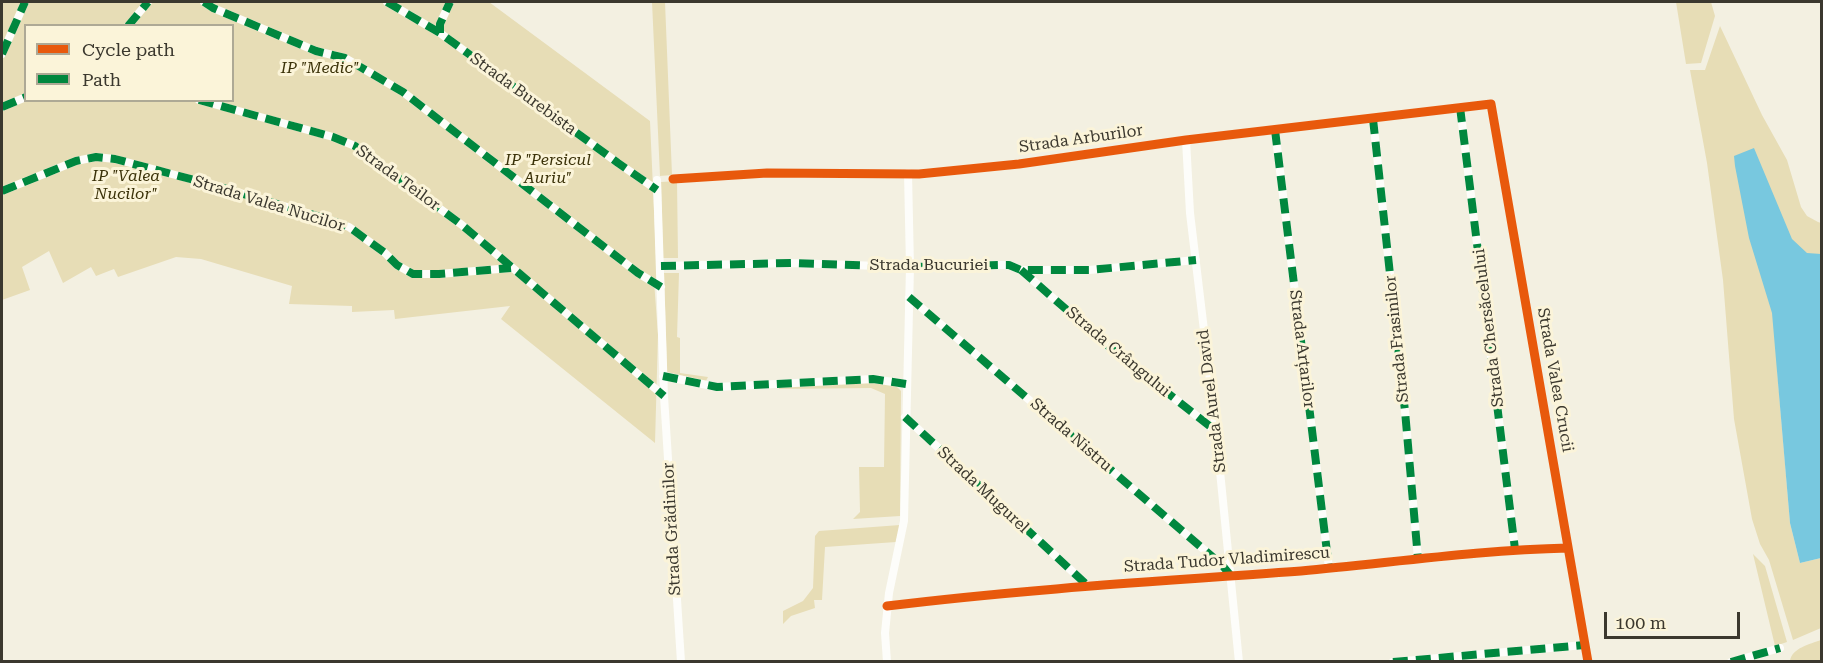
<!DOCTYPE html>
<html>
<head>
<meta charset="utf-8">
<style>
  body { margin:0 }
  #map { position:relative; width:1823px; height:663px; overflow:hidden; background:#f3f0e1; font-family:"Roboto Serif",serif }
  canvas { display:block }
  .frame { position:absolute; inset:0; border:3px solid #3b382e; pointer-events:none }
  .legend { position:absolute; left:24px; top:24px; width:210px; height:78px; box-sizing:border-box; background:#fbf4d9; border:2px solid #aea995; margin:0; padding:8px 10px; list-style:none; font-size:18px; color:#3b382e }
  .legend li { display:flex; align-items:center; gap:12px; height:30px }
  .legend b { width:30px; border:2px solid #aea995 }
  .scale { position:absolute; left:1604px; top:612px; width:136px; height:27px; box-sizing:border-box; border:3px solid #3b382e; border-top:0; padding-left:8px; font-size:18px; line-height:21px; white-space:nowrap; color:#3b382e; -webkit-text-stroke:4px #fbf4d9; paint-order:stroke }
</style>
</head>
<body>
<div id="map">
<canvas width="1823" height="663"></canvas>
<div class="frame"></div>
<ul class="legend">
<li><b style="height:8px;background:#e8590c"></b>Cycle path</li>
<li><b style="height:8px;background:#00873e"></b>Path</li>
</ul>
<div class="scale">100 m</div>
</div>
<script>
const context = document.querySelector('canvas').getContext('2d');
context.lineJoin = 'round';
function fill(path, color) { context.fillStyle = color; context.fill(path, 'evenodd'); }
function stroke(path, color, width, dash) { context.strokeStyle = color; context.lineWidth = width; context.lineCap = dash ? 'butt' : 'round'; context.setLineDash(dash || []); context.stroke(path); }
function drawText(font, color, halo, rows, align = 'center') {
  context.font = font + ' "Roboto Serif",serif'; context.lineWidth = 6; context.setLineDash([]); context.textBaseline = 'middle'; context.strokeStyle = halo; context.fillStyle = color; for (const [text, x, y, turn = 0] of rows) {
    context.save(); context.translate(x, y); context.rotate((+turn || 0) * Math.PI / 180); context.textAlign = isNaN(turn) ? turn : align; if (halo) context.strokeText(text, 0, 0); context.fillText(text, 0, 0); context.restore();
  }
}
fill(new Path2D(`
  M2 2H489L650 121 657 278 654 281 658 335 655 443 501 319 510 306 395 319 394 310 352 312V306L289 304 292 286 201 259 176 257 118 277 114 269 96 276 91 267 63 283 49 251 22 267 30 290 2 300ZM26 26H232V100H26Z
  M652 2H665L672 175 660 176Z
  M1676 2H1711L1715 16 1701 63 1686 64Z
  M1720 26 1762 115 1787 160 1801 207 1807 216 1818 222 1821 223V394L1777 369 1790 523 1800 563 1821 558V628L1793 640 1769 560 1760 544 1752 519 1734 419 1723 280 1707 163 1690 70H1705Z
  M677 181 678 258H663L661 182Z
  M664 273H679L677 337 680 338V373L708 377 706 381 667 372Z
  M872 383C883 384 894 382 901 391L900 516 853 519 860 512 859 467H884L885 394 871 388 779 389V386Z
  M900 525 896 542 825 547 822 600H814L815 608 791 616 783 624V611L803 601 813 588 815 536 819 531Z
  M1753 554 1765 566 1787 642 1775 646Z
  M1821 640V661H1790C1792 648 1810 644 1821 640Z`), '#e7ddb6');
fill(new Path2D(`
  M1754 148 1792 239 1807 253 1821 254V558L1800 563 1790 523 1772 313 1749 238 1735 166 1734 156Z`), '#78c8df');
stroke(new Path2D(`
  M204 2 213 8 316 51 345 58 403 92 638 273 661 287
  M387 2 440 33 618 163 657 190
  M128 26 148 2
  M440 33V24L450 2
  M2 54 25 2
  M199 100 333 137 355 146 462 225 664 396
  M2 107 26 97
  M1460 107 1515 549
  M1373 119 1405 411 1418 559
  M1275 130 1329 568
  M1186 140 1190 213 1216 431 1239 662
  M673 179 767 173 919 174 1019 164 1186 140 1491 104 1588 662
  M657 180 664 396 681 662
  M2 191 76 161 96 157 115 159 217 186 327 219 349 227 385 253 397 265 413 274H439L511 268
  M661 266 791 263 910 267 1000 265H1009L1021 270H1089L1196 260
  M1021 270 1114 351 1216 431
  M909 297 1222 565 1230 575
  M663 376 717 387 873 379 906 384
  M905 417 1087 585
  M887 606C1025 589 1163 581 1301 571 1390 563 1479 550 1568 548
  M887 662 885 633 889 593 904 521 910 267 908 173
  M1393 662 1584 645
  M1731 662 1780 648`), '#fdfdfa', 8);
stroke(new Path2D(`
  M204 2 213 8 316 51 345 58 403 92 638 273 661 287
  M387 2 440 33 618 163 657 190
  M128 26 148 2
  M440 33V24L450 2
  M2 54 25 2
  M199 100 333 137 355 146 462 225 664 396
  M2 107 26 97
  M1460 107 1515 549
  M1373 119 1405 411 1418 559
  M1275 130 1329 568
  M2 191 76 161 96 157 115 159 217 186 327 219 349 227 385 253 397 265 413 274H439L511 268
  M661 266 791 263 910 267 1000 265H1009L1021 270H1089L1196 260
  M1021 270 1114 351 1216 431
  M909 297 1222 565 1231 576
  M663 376 717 387 873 379 906 384
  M905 417 1087 585
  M1393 662 1584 645
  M1731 662 1780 648`), '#00873e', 8, [15, 8]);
stroke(new Path2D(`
  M673 179 767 173 919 174 1019 164 1186 140 1491 104 1588 662
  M887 606C1025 589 1163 581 1301 571 1390 563 1479 550 1568 548`), '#e8590c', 9);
drawText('italic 16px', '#3b3209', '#fbf4d9', [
  ["IP \"Medic\"",320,68],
  ["IP \"Persicul",548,160],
  ["Auriu\"",548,178],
  ["IP \"Valea",126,176],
  ["Nucilor\"",126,194]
]);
drawText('16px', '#3b382e', '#fbf4d9', [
  ["Strada Burebista",523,94,36],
  ["Strada Arburilor",1081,139,-8],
  ["Strada Teilor",398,178,36],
  ["Strada Valea Nucilor",269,204,17],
  ["Strada Bucuriei",929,265],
  ["Strada Chersăcelului",1489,328,-97],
  ["Strada Frasinilor",1397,339,-96],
  ["Strada Arțarilor",1302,349,83],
  ["Strada Crângului",1118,352,40],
  ["Strada Valea Crucii",1555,380,80],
  ["Strada Aurel David",1212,401,-97],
  ["Strada Nistru",1071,435,41],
  ["Strada Mugurel",983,490,43],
  ["Strada Grădinilor",672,529,-93],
  ["Strada Tudor Vladimirescu",1227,560,-4]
]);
</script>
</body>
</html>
